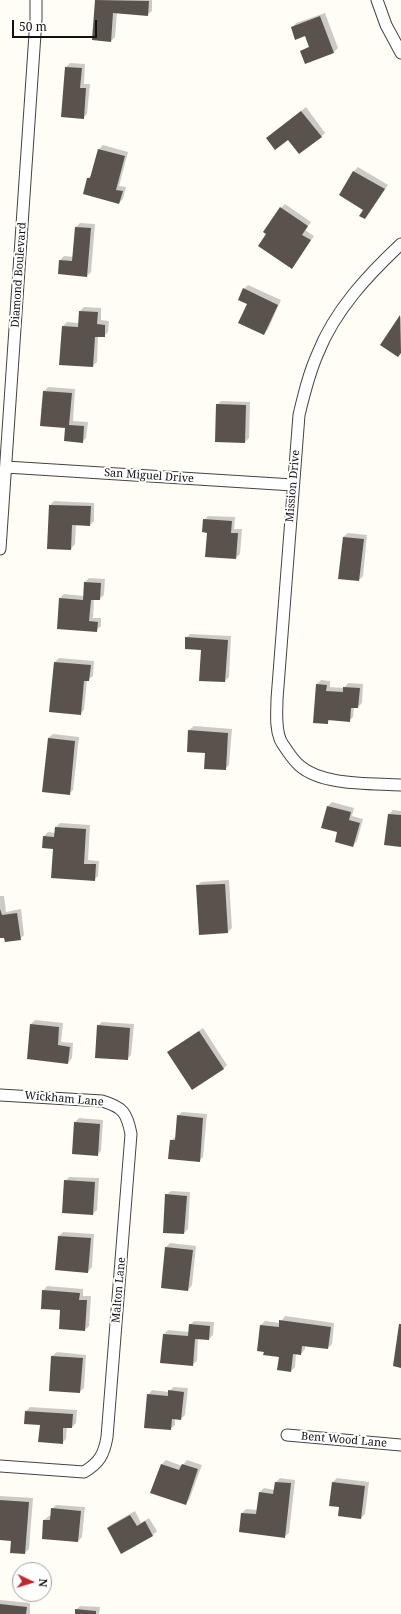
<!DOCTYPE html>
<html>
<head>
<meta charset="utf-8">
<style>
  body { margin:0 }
  #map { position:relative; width:401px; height:1614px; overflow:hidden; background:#fffdf5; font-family:"Noto Serif",serif }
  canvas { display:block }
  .north { position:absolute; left:12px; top:1562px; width:40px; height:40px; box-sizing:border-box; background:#fff; border:1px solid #a0a0a0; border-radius:50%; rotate:94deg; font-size:11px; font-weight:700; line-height:16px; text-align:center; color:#111 }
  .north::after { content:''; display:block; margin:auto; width:14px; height:18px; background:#c4262e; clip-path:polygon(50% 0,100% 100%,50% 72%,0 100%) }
  .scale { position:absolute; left:12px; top:20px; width:85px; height:18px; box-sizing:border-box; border:2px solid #111; border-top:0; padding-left:5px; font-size:12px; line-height:14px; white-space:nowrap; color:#111; -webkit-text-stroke:3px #fff; paint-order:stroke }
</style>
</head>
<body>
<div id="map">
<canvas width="401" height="1614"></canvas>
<div class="north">N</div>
<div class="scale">50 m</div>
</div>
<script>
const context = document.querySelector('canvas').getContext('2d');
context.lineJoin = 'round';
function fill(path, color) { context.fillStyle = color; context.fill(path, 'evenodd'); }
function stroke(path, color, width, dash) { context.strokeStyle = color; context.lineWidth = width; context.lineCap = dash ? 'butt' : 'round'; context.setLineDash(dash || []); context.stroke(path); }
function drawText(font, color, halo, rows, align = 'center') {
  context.font = font + ' "Noto Serif",serif'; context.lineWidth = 4; context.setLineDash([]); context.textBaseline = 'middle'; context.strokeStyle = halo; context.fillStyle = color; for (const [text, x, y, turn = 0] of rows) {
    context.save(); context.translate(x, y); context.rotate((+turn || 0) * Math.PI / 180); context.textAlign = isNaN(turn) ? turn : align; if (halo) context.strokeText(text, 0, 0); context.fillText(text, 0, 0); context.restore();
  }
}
fill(new Path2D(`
  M96 0H152V11L147 15 117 13 115 37 111 41 93 39Z
  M325 13 338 48 334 52 305 62 301 51 310 46 306 35 292 28 296 23Z
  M70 63 85 64 84 84H90L87 114 83 118 66 67Z
  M306 107 325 133 321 137 267 138Z
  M103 145 128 152 119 186 126 187 123 199 119 203 88 178 92 175 99 149Z
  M358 167 388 185 365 218 364 209 340 195 354 171Z
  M285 204 311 222 305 230 314 236 292 267 281 208Z
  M80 223 95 224 91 272 87 276 60 260 64 256 74 257 76 227Z
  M248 285 281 300 268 329 264 334 248 303 244 289Z
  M84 307 101 308V320L109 321 108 332 104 336H98L97 362 93 366 63 326 67 322 79 323 80 311Z
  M401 316V353L398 356 382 345Z
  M48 387 75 389 73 421 88 422 86 438 82 442 66 427 41 425 44 391Z
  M221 401 250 402 249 438 245 442 217 405Z
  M54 501 94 503V521L90 525 76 524 75 544 71 549 50 505Z
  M208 516 235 517 234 529H242L240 554 236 558 208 532 204 520Z
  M348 533 367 535 363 576 359 580 343 537Z
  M89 578 105 579 104 595 99 599H94L93 618H101V626L96 630 60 598 64 594 84 596 85 582Z
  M190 634 231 636 229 677 225 681 202 649 186 638Z
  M59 658 94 661 93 676 87 680 84 710 80 714 50 711 55 662Z
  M321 680 330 681V687L344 688 348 683 363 684 362 703 358 707H354L353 717 349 721 331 719 327 723 317 684Z
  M194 726 232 729 229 765 225 769 206 752 189 730Z
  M53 734 79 737 73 790 69 794 48 738Z
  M332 802 354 808 352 816 363 819 357 841 353 846 338 832 328 806Z
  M393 810 401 811V846L389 814Z
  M60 823 90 825 88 860 99 861 98 876 94 880 54 848 44 836 48 832 55 833 56 827Z
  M229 880 232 928 228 932 197 886 201 882Z
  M0 896H4L6 912 21 909 24 935 20 939 5 936 0 937Z
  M35 1020 63 1023 61 1042 73 1043 72 1058 68 1063 31 1024Z
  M102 1022 134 1024 131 1055 127 1059 98 1026Z
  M203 1028 227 1065 223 1069 168 1052Z
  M182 1112 207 1114 203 1157 199 1161 171 1140 177 1136 178 1116Z
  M79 1118 103 1120 101 1151 97 1155 75 1122Z
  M69 1177 99 1178 97 1210 93 1214 65 1181Z
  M171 1191 190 1192 188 1229 184 1233 166 1195Z
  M63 1232 94 1234 92 1267 88 1272 59 1236Z
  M170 1243 196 1246 192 1285 188 1290 166 1247Z
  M47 1286 83 1289V1296H91L89 1326 85 1330 61 1309 43 1291Z
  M285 1316 334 1323 332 1344 328 1348 305 1346V1349L301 1354 296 1353 295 1367 291 1371 280 1356 258 1350 261 1325 265 1321 280 1323Z
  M194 1321 214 1322 213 1335 209 1339 198 1338 197 1361 192 1365 164 1334 168 1330 189 1332 190 1325Z
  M57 1352 86 1355 84 1388 79 1392 52 1356Z
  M173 1387 188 1388 185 1415 181 1419H175V1425L170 1429 148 1395 152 1390 169 1392Z
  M30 1407 77 1410 76 1423 72 1427H67L66 1439 62 1443 41 1424 25 1423 26 1411Z
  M166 1460 182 1466 187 1460 202 1465 189 1500 185 1504 162 1464Z
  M280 1478 295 1480 289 1533 284 1537 240 1532 242 1513 246 1509 258 1510 260 1492 264 1488 275 1490 276 1482Z
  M337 1478 369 1482 365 1514 361 1518 333 1482Z
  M0 1496 33 1498 29 1549 25 1553 12 1540 0 1539Z
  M56 1505 85 1507 82 1537 78 1541 43 1538 44 1520 49 1516H51L52 1509Z
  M135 1511 141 1523 149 1518 157 1531 153 1535 108 1528 112 1524Z
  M0 1600 30 1603V1614H0Z
  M80 1606 100 1607 99 1614H76V1610Z`), '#0003');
fill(new Path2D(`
  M95 0 149 1 148 16 113 13 111 42 92 40Z
  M320 16 334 53 305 64 300 51 309 47 305 36 295 40 291 27Z
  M65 67 82 68 80 88H86L84 119 61 117Z
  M301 111 322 137 299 154 288 140 275 150 266 138Z
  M98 149 125 156 116 190 123 191 119 204 83 194 87 178H90Z
  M353 171 385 189 365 219 359 216 363 210 339 195Z
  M280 207 308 226 302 235 311 240 292 269 258 246 266 234 263 232Z
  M75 227 91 228 87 277 58 274 59 260 72 261Z
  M243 288 278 305 264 335 238 323 247 304 238 300Z
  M79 311 98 312 97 324 105 325V337H95L93 367 59 365 62 326 78 327Z
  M400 315 401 353 398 357 380 345Z
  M43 391 72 393 69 425 84 426 83 443 64 441 65 428 40 426Z
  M216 404 246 405 245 443 215 442Z
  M49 505 91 506 90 526 72 525 71 550 47 549Z
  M203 519 232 521 231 533H238L236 559 205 557 207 533 202 532Z
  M343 537 364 539 359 581 338 579Z
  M84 582 101 583 100 600H91L89 621 98 622 97 632 57 629 59 598 83 600Z
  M185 637 228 640 225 682 199 681 201 650 185 649Z
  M54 662 91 665 89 681H84L81 715 49 712Z
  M316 684 327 685 326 691 343 692V687L360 688 358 708H351L350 722 328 720V724L313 723Z
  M188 730 228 733 226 770 204 769 205 753 187 752Z
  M48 738 75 741 70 795 42 792Z
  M327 806 351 812 349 820 360 823 353 847 335 842 337 832 321 828Z
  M388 814 401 815V847L384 845Z
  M55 827 86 829 84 864H96L95 881 51 878 53 849 42 848 43 836 54 837Z
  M225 884 228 933 199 935 196 885Z
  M0 909 2 915 17 913 21 940 5 942 4 938H0Z
  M30 1024 59 1027 58 1045 70 1047 68 1064 27 1059Z
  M97 1025 130 1028 128 1060 95 1058Z
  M199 1031 224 1069 192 1090 167 1052Z
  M177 1115 203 1118 200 1162 168 1159 170 1140H175Z
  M74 1122 100 1124 98 1156 72 1154Z
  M64 1180 95 1182 93 1215 62 1213Z
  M165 1194 187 1196 184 1234 163 1233Z
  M58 1236 91 1238 88 1273 55 1270Z
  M165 1247 193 1250 188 1291 161 1288Z
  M42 1290 80 1293 79 1300H87L85 1331 59 1329 60 1310 41 1309Z
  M279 1320 331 1327 328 1349 302 1346 301 1355 293 1354 291 1372 277 1370 279 1357 263 1355 264 1352 257 1351 260 1325 279 1327Z
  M189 1324 210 1326 209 1340 195 1339 193 1366 160 1363 163 1334 188 1336Z
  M399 1324H401V1368L393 1366Z
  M51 1356 83 1358 80 1393 49 1391Z
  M168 1390 184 1392 181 1420 172 1419 171 1430 144 1428 147 1394 168 1396Z
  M25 1411 73 1414 72 1428H63V1444L38 1442 40 1425 24 1424Z
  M161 1464 179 1470 182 1464 198 1469 186 1505 150 1493Z
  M275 1482 291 1483 285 1538 239 1532 241 1513 256 1514 259 1492 273 1494Z
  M332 1482 365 1486 361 1519 338 1516 339 1507 329 1506Z
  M0 1500 29 1502 25 1554 10 1553 11 1541 0 1540Z
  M51 1508 81 1511 78 1542 42 1539 43 1520H50Z
  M130 1515 137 1526 145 1521 153 1536 121 1554 107 1528Z
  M0 1604 27 1607 26 1614H0Z
  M75 1609 96 1611V1614H75Z`), '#5a524d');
const minor = new Path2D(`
  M377 0 386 25 401 53
  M401 244C368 275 335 310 318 353 309 373 304 394 299 415L277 699C277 712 275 726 280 739 281 742 284 746 286 749 290 755 294 761 300 766 323 786 372 783 401 785
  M6 467 293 485
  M0 549 36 19V0
  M0 1095 102 1101C123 1107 127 1113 131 1134L107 1437C104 1455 99 1463 84 1472L0 1466
  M287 1435 401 1445`);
stroke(minor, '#444', 13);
stroke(minor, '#fff', 11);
drawText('11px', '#111', '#fff', [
  ["Diamond Boulevard",19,275,-86],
  ["San Miguel Drive",149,476,4],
  ["Mission Drive",293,486,-85],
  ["Wickham Lane",64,1099,5],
  ["Malton Lane",119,1290,-85],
  ["Bent Wood Lane",344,1440,5]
]);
</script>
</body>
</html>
